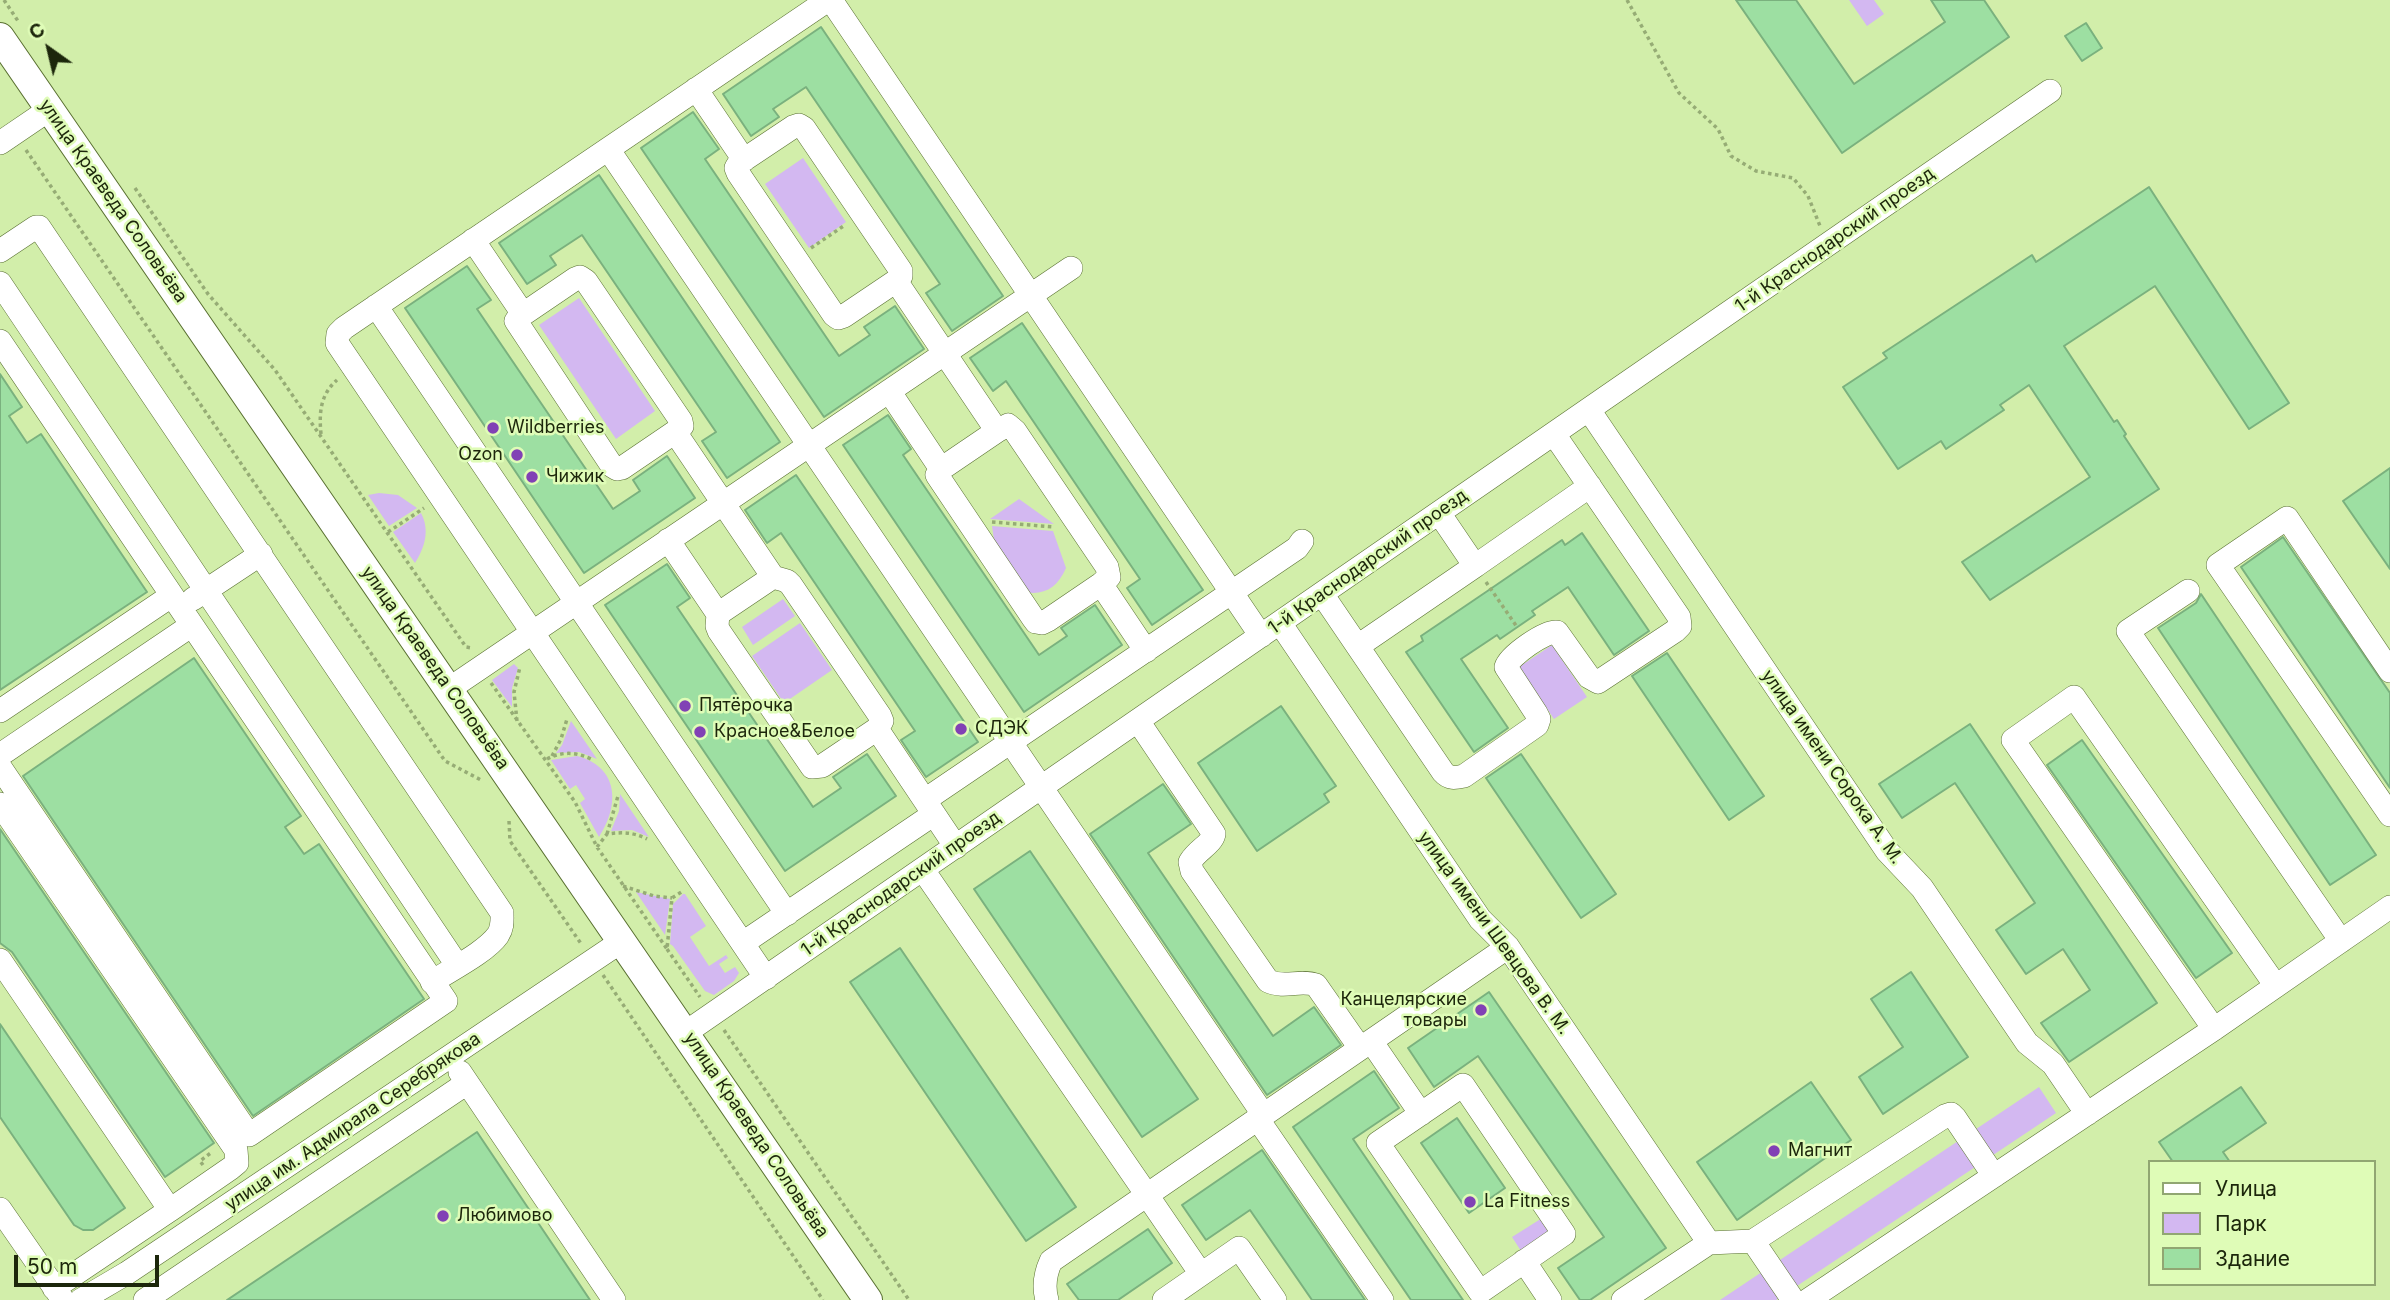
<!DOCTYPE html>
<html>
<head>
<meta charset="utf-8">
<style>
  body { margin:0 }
  #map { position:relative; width:2390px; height:1300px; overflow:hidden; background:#d2eeaa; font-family:Inter,sans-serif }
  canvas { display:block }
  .legend { position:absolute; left:2148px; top:1160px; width:228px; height:126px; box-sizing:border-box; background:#dffcb7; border:2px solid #91a672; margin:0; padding:9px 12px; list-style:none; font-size:21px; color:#1c260b }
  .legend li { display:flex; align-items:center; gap:14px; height:35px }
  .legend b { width:35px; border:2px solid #91a672 }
  .north { position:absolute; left:14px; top:14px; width:70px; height:70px; -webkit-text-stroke:5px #dffcb7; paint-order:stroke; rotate:326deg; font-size:19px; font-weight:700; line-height:28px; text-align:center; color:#1c260b }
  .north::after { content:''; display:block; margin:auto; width:24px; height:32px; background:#1c260b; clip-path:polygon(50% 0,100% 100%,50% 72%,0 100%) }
  .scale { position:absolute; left:14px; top:1255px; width:145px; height:32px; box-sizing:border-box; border:4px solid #1c260b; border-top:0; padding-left:9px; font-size:21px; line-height:24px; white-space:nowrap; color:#1c260b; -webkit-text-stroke:5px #dffcb7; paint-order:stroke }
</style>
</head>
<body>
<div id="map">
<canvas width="2390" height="1300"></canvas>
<ul class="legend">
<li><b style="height:9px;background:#fff"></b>Улица</li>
<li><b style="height:19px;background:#d3b8f1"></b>Парк</li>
<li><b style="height:19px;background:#9ddfa2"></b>Здание</li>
</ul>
<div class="north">С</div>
<div class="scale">50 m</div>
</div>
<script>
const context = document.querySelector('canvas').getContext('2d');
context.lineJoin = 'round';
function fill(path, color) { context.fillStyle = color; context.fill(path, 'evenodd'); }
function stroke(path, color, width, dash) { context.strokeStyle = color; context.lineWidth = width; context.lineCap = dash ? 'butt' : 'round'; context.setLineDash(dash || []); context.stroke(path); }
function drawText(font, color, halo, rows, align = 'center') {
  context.font = font + ' Inter,sans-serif'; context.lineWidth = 5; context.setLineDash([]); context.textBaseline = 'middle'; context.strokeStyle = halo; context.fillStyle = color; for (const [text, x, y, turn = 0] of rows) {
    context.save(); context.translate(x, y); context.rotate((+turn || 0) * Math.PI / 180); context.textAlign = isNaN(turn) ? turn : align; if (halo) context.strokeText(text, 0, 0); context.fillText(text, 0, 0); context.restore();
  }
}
fill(new Path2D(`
  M1849 0H1874L1884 14 1867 26Z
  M803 158 846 222 809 248 765 184Z
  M579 298 655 411 616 439 539 325Z
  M379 493 398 495 417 508 389 526 368 495Z
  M1019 499 1054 524 990 519Z
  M421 513C430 530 425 547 415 563L393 532Z
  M992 526 1053 531 1066 568C1057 589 1042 597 1020 591L994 540Z
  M783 599 795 616 753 645 742 627Z
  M800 623 832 670 784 703 752 656Z
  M1552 645 1587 697 1554 719 1519 667Z
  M514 664 518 668 512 688V707L492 680Z
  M571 721 597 759 579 752 556 753 562 745Z
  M577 756C619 767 620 805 599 837L580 803 585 799 576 785 570 789 551 760Z
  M620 794 649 837 632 830 611 831 619 811Z
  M636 892 670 899 665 935Z
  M683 894H685L706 926 690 937 709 966 726 955 728 958 719 964 725 973 735 967 739 973 734 981 714 995 705 991 673 946 670 944 673 904Z
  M2039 1087 2056 1113 1776 1300H1720Z
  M1547 1215 1556 1228 1521 1251 1512 1237Z`), '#d3b8f1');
const building = new Path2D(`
  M1736 0H1796L1854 84 1945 22 1931 0H1984L2009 37 1842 153Z
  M2086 23 2102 48 2082 61 2065 36Z
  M821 27 1003 296 952 331 926 293 940 284 806 87 773 109 779 117 751 136 723 94Z
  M693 112 719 149 705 159 839 356 870 335 864 327 895 306 924 349 824 417 641 148Z
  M599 175 780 442 727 478 702 441 716 432 582 235 550 256 556 265 527 284 499 243Z
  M2149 187 2289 403 2249 429 2155 286 2064 346 2114 422 2117 420 2126 434 2124 436 2159 489 1990 600 1962 562 2090 477 2029 385 2000 405 2004 410 1946 449 1941 441 1898 469 1843 387 1887 358 1883 353 2032 255 2036 262Z
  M467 266 491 300 477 309 613 509 640 491 633 480 667 456 695 498 584 573 405 308Z
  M1022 323 1203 590 1152 625 1127 588 1140 579 1006 381 993 391 970 358Z
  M0 374 22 407 9 416 27 443 41 434 147 592 0 690Z
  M888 415 911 449 903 455 1039 655 1067 636 1061 628 1095 605 1122 645 1024 712 843 445Z
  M2390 468V569L2343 501Z
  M796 475 978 742 926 777 901 740 915 731 781 533 767 543 745 510Z
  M1582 533 1649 631 1614 655 1568 587 1532 611 1535 615 1500 639 1497 635 1461 659 1508 728 1474 752 1406 652 1423 641 1421 636 1486 592 1562 540 1565 545Z
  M2283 537 2390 693V788L2241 567Z
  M667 564 690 598 677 607 813 807 841 788 833 777 867 754 896 796 785 871 605 605Z
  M2201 594 2376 855 2330 885 2158 628 2196 603Z
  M1667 653 1764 796 1729 820 1632 676Z
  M194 658 301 816 285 827 304 854 319 844 424 999 253 1116 23 776Z
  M1281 706 1336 786 1324 794 1329 802 1257 851 1198 763Z
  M1970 724 2157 1003 2069 1062 2041 1023 2090 990 2063 949 2026 974 1996 930 2035 903 1955 783 1902 818 1879 784Z
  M2082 740 2232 953 2196 978 2047 765Z
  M1521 754 1616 894 1581 918 1486 778Z
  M1163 784 1191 824 1148 853 1273 1036 1314 1007 1341 1045 1267 1095 1090 834Z
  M0 829 214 1143 165 1177 12 952 0 943Z
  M1030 851 1198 1099 1142 1137 974 889Z
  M900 948 1076 1207 1026 1241 850 982Z
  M1911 972 1968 1057 1883 1114 1859 1077 1903 1047 1871 999Z
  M1489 992 1666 1248 1590 1300H1580L1558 1268 1604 1237 1478 1056 1434 1087 1408 1048Z
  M0 1024 125 1208 93 1230H83L74 1225 0 1117Z
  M1374 1071 1399 1108 1353 1139 1463 1300H1411L1293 1127Z
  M1811 1082 1851 1140 1737 1220 1697 1162Z
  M2241 1087 2266 1123 2223 1152 2230 1162H2173L2159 1142Z
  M1457 1118 1505 1188 1469 1213 1421 1143Z
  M477 1132 590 1300H227Z
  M1262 1150 1365 1300H1312L1250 1210 1206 1240 1182 1205Z
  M1148 1229 1172 1263 1118 1300H1079L1067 1284Z`);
fill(building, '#9ddfa2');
stroke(building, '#7ab17e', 2);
const minor = new Path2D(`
  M831 0 1261 636
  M696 89 744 160
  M0 143 50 109
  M608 149 1263 1114
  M473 240 523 314
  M0 251 36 227H39L502 913C502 921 503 927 498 935 486 952 450 970 432 982
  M896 281 844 316 838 318 834 315 738 173 736 168 739 163 793 127 799 125 804 128 901 271V276L896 281 997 431 1008 425 1015 431 1107 567 1109 577 1101 584 1146 651
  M0 283 457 965
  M376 306 787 914
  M0 341 446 1001 249 1135 0 767
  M889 391 941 469
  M1589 410 1887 851 1922 888 2027 1043 2053 1064 2087 1114
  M997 431 941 469 937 475 1033 618 1036 622 1042 623 1048 620 1101 584
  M675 432 622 468 617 469 612 466 516 321 519 317 575 279 580 277 586 281 681 421 682 426 675 432 773 577 787 581 791 585 880 716 882 721 877 729
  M1439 513 1475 566 1590 486
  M668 540 718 614 717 626 719 631 812 767 822 766 877 729 956 847
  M2188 591 2128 631 2341 941
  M1322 594 1443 772C1449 779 1455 778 1464 776L1537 725 1539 719 1536 713 1506 667C1509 656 1546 630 1557 632L1589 677 1598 682 1675 631 1680 626 1679 617 1554 434
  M193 599 261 554
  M718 614 773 577
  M1280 623 1480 919 1508 947 1709 1243
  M1358 646 1475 566
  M2390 671 2287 518 2218 565 2390 815
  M449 689 1071 268
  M0 711 171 596
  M1138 721 1214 834C1212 844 1197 850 1190 862L1192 871 1268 981C1285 989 1300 979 1316 985L1360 1048
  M0 755 192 625
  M925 800 1297 548 1302 541
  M0 804 236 1150 237 1163 231 1168 170 1210
  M923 870 1147 1195 1051 1261C1045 1274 1043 1286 1047 1300
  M743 943 934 814
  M0 960 170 1210 54 1288
  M766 978 337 343 338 334 344 328 828 0
  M2214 1029 2013 740 2074 697 2276 986
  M685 1033 2050 91
  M1371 1041 1421 1114
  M460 1072 614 1300
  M1463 1085 1564 1234 1480 1292 1378 1143Z
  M1257 1118 1382 1300
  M0 1209 63 1300
  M1753 1241 1793 1300
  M1524 1261 1550 1300
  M1201 1274 1147 1195 1508 947
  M81 1300 127 1273 622 941
  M145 1300 467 1083
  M1164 1300 1239 1248 1275 1300
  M1623 1300 1709 1243 1753 1241 1945 1116 1951 1114 1955 1118 1994 1176
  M1808 1300 2214 1029 2390 907`);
const major = new Path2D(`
  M0 37 868 1300`);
stroke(minor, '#597031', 24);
stroke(major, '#597031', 30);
stroke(new Path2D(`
  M4 0 18 21
  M1627 0 1679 93 1718 129 1731 156 1756 171 1793 178 1808 196 1820 226
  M26 150 445 761 481 780
  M135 188 208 294 275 370 466 647 472 648
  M811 248 845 225
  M321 434C319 413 320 395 337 380
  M992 522 1054 527
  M388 532 424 508
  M1486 582 1517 627
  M491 683 575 802 597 847 667 949 672 898 683 891
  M517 721 514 692 520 667
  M552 756 561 739 567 719
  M547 759C562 751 576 752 591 759
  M509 821 510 841 582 945
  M607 834 618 796
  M597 847 607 834C622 832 633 832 647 839
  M623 886 654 896 672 898
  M667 949 700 997
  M603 975 823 1300
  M724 1030 909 1300
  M203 1165 200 1161 212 1152`), '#96ac75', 3.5, [3.5, 3.5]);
stroke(minor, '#fff', 23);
stroke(major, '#fff', 28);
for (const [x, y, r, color] of [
  [493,428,7,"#8141b5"],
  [517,455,7,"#8141b5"],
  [532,477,7,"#8141b5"],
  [685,706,7,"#8141b5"],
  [961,729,7,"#8141b5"],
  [700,732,7,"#8141b5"],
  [1481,1010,7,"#8141b5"],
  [1774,1151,7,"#8141b5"],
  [1470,1202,7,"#8141b5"],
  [443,1216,7,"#8141b5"]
]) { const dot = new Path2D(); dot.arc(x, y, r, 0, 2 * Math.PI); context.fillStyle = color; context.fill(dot); stroke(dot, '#dffcb7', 2.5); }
drawText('18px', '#1c260b', '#dffcb7', [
  ["улица Краеведа Соловьёва",113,201,55],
  ["1-й Краснодарский проезд",1835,240,-35],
  ["1-й Краснодарский проезд",1368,562,-35],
  ["улица Краеведа Соловьёва",435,668,55],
  ["улица имени Сорока А. М.",1832,767,55],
  ["1-й Краснодарский проезд",901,884,-35],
  ["улица имени Шевцова В. М.",1494,933,54],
  ["улица им. Адмирала Серебрякова",353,1122,-34],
  ["улица Краеведа Соловьёва",756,1135,56]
]);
drawText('18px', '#1c260b', '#dffcb7', [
  ["Wildberries",507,428],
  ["Ozon",503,455,"right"],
  ["Чижик",546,477],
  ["Пятёрочка",699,706],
  ["СДЭК",975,729],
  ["Красное&Белое",714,732],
  ["Канцелярские",1467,1000,"right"],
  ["товары",1467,1021,"right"],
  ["Магнит",1788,1151],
  ["La Fitness",1484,1202],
  ["Любимово",457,1216]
], 'left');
</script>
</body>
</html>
